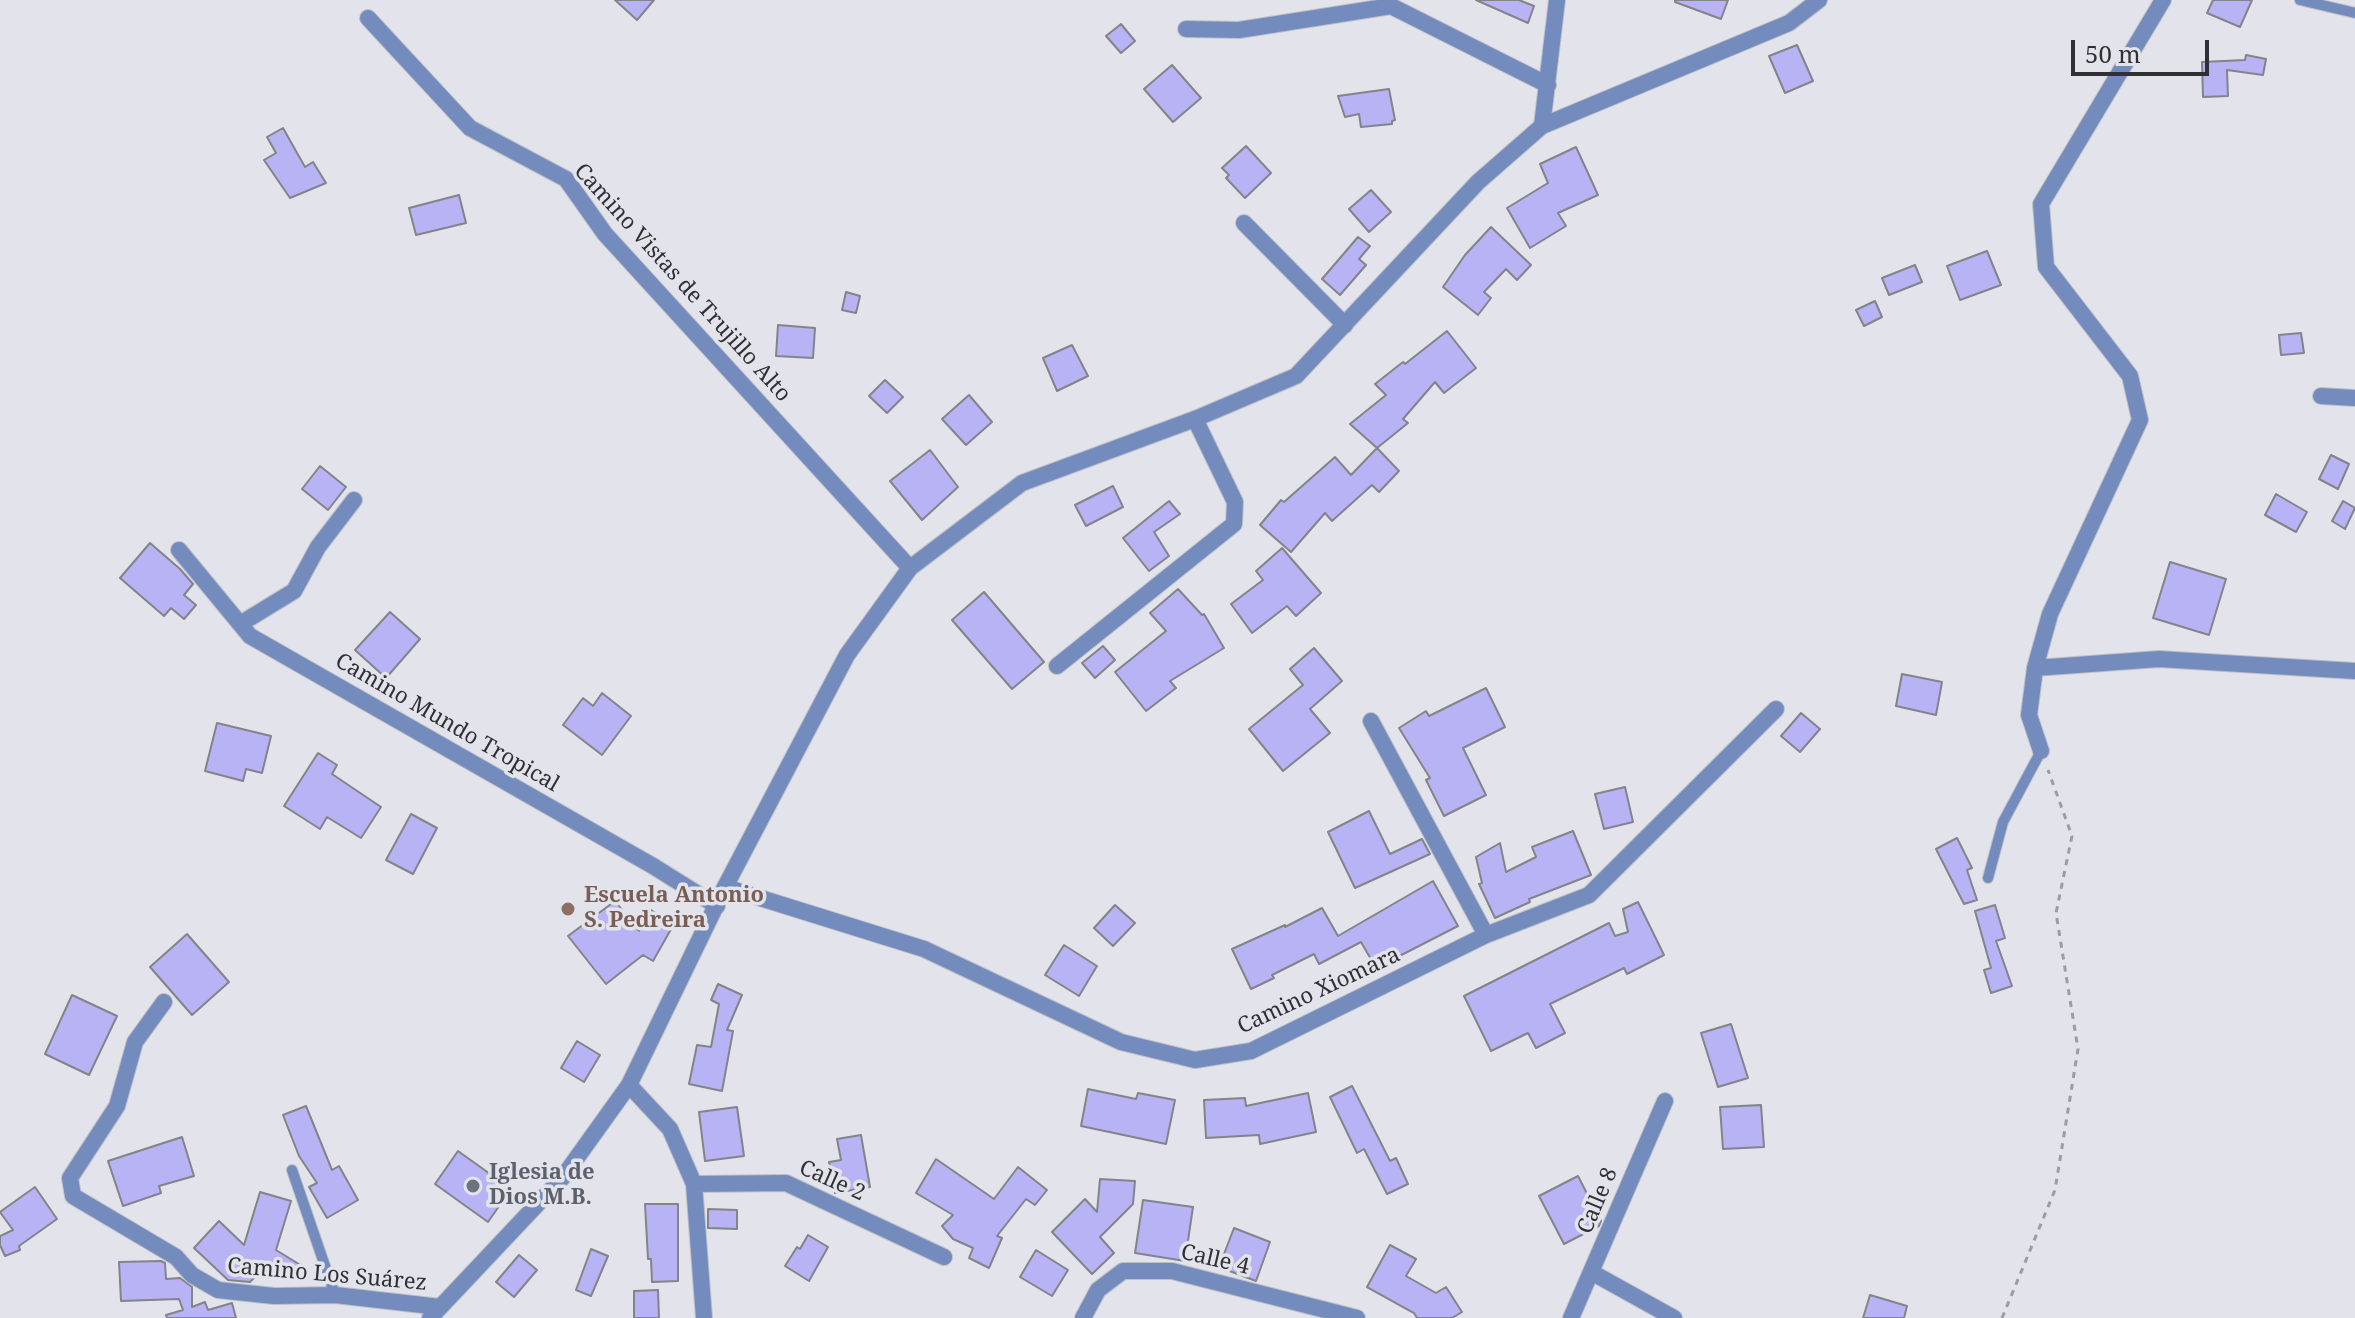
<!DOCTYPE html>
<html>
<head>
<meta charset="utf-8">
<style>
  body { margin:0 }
  #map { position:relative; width:2355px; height:1318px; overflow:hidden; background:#e3e3eb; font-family:"Noto Serif",serif }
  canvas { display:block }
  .scale { position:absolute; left:2071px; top:40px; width:138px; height:36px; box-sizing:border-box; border:4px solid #303034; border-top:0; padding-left:10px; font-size:24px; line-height:28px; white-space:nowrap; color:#303034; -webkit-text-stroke:6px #e3e3eb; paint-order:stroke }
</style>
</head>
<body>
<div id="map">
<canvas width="2355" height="1318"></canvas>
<div class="scale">50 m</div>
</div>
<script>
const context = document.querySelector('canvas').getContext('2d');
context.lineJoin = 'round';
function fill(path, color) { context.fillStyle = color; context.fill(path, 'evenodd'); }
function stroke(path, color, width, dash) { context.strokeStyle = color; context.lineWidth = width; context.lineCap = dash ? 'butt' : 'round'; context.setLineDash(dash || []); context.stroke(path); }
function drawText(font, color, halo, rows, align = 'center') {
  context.font = font + ' "Noto Serif",serif'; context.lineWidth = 7; context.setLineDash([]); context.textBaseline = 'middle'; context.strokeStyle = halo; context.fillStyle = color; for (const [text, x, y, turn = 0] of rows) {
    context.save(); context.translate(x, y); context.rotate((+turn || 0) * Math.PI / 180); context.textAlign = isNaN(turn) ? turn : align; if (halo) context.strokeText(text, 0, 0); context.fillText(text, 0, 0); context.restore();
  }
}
const building = new Path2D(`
  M615 0H654L637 20Z
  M1476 0H1519L1534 6 1528 23Z
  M1675 0H1728L1721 19 1675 2Z
  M2213 0H2252L2240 27 2207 13Z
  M1121 24 1135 41 1121 53 1106 36Z
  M1797 45 1813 81 1785 93 1769 56Z
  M2246 55 2266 59 2263 75 2227 70 2228 96 2203 97 2202 62 2245 60Z
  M1172 65 1201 98 1173 122 1144 89Z
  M1389 89 1395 120 1392 121V124L1361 127 1359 114 1345 117 1338 96Z
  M283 128 305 167 313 162 326 183 290 198 264 160 276 153 267 137Z
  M1246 146 1271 173 1245 198 1226 178 1229 175 1222 168Z
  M1576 147 1598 195 1558 213 1566 226 1530 248 1507 208 1548 183 1540 164Z
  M1371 190 1391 212 1369 232 1349 209Z
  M459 195 466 223 416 235 409 208Z
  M1491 227 1531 265 1517 280 1506 269 1484 292 1491 298 1478 315 1443 287 1465 255Z
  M1358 237 1370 246 1359 259 1366 265 1340 295 1322 279Z
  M1987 251 2001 285 1960 300 1947 266Z
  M1915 265 1922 282 1889 295 1882 278Z
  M846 292 860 296 856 313 842 310Z
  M1875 301 1882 317 1864 326 1856 310Z
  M778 325 815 328 813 358 776 356Z
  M1447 331 1476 368 1444 393 1435 382 1403 419 1408 423 1377 448 1350 424 1386 395 1375 384 1403 362 1405 364Z
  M2301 333 2304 353 2281 355 2279 335Z
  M1072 345 1088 376 1057 391 1043 358Z
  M885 380 903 397 887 413 869 396Z
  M969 395 992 422 966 445 942 419Z
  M1377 448 1399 471 1379 492 1372 485 1332 521 1325 513 1291 552 1260 525 1281 500 1284 502 1335 457 1351 475Z
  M930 450 958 487 922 520 890 481Z
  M2331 455 2349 464 2338 489 2319 479Z
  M320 466 346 487 328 510 302 489Z
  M1113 486 1123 507 1086 526 1075 505Z
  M2276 494 2307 512 2296 532 2265 515Z
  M1169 501 1180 514 1154 532 1169 556 1149 571 1123 538Z
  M2343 501 2355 508 2345 529 2332 521Z
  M150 543 180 569 193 584 184 595 196 605 184 619 171 608 164 616 120 578Z
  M1282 548 1321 593 1296 616 1287 606 1252 633 1231 604 1263 580 1256 571Z
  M2170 562 2226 579 2209 635 2153 618Z
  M1178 589 1202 615 1204 614 1224 648 1170 681 1176 688 1146 711 1115 672 1166 631 1150 613Z
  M984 592 1044 662 1012 689 952 620Z
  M390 612 420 639 386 678 355 650Z
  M1103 646 1115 660 1095 678 1082 663Z
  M1314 648 1342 681 1310 709 1330 733 1283 771 1249 729 1303 685 1290 669Z
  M1902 674 1942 682 1936 715 1896 706Z
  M1486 688 1505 727 1463 748 1486 795 1444 816 1426 780 1430 778 1399 728 1426 711 1429 716Z
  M602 693 631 716 602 755 563 725 583 698 593 706Z
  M1801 713 1820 729 1800 752 1781 736Z
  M217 723 271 736 262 773 246 769 243 781 205 771Z
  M318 753 337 765 332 774 381 807 361 838 327 817 320 829 284 806Z
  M1625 787 1633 822 1604 829 1595 794Z
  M1369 811 1390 854 1422 839 1430 854 1355 888 1328 832Z
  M411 814 437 828 413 874 386 860Z
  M1573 831 1591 875 1529 899 1530 902 1495 918 1479 884 1482 883 1476 857 1500 843 1506 872 1536 857 1532 847Z
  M1957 838 1972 868 1967 870 1977 900 1964 904 1936 849Z
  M1433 881 1458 926 1376 968 1361 942 1319 964 1314 954 1272 975 1274 978 1251 989 1232 949 1285 925V927L1322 908 1338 936Z
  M615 901 639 931 651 910 674 924 653 961 643 955 606 984 568 936Z
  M1638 902 1664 955 1627 974 1624 968 1550 1004 1565 1033 1536 1048 1528 1033 1491 1051 1464 996 1609 923 1615 936 1628 932 1623 909Z
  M1115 905 1135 923 1113 946 1094 928Z
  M1995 905 2005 938 1996 941 2012 986 1991 993 1984 970 1991 968 1975 911Z
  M187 934 229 982 192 1015 150 967Z
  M1064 945 1097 966 1079 996 1045 975Z
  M718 984 742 995 727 1030 733 1031 722 1091 689 1084 697 1045 711 1047 719 1004 711 1000Z
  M72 995 117 1016 89 1075 45 1054Z
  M1731 1024 1748 1078 1718 1087 1701 1033Z
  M577 1041 600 1055 584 1082 561 1068Z
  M1352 1086 1390 1161 1396 1158 1408 1184 1387 1194 1364 1149 1357 1153 1330 1097Z
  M1088 1089 1136 1099 1138 1093 1175 1100 1166 1144 1081 1126Z
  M1308 1093 1316 1132 1260 1144 1259 1135 1206 1138 1204 1100 1245 1098 1246 1106Z
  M1761 1105 1764 1147 1723 1149 1720 1107Z
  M306 1106 332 1170 339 1166 358 1200 327 1218 309 1187 317 1183 299 1156 283 1115Z
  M737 1107 744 1156 705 1161 699 1112Z
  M861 1135 870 1187 835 1193 829 1162 841 1160 837 1139Z
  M182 1137 194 1176 159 1186 161 1193 123 1206 108 1161Z
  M458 1151 511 1189 488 1222 435 1184Z
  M936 1159 994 1199 1018 1167 1047 1190 1035 1205 1026 1199 997 1236 1002 1238 989 1268 969 1258 973 1248 953 1239 942 1226 953 1215 916 1193Z
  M1578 1176 1601 1221 1599 1226 1564 1244 1539 1196Z
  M1100 1179 1135 1181 1133 1204 1100 1237 1114 1253 1092 1274 1052 1232 1085 1199 1097 1212Z
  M35 1187 57 1219 19 1246 20 1250 5 1256 0 1245V1236L13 1230 0 1212Z
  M260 1192 291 1201 276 1250 302 1266 294 1277 269 1262 250 1282 228 1280 194 1248 219 1221 244 1245Z
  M1143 1200 1193 1207 1185 1261 1135 1253Z
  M645 1204H678V1281L652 1282 651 1259H648Z
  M708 1209 737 1210V1229L708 1228Z
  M1234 1228 1270 1242 1256 1281 1219 1267Z
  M808 1235 828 1247 809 1281 785 1266 797 1247 800 1249Z
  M1390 1245 1416 1259 1406 1276 1436 1293 1446 1287 1462 1312 1452 1318H1417L1414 1313 1367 1287Z
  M591 1249 608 1256 591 1296 576 1290Z
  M1036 1250 1068 1270 1052 1296 1020 1277Z
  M519 1255 537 1270 514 1297 496 1282Z
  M161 1261 165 1263 166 1279 180 1278 192 1287V1307L205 1302 208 1310 232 1303 236 1318H167L166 1315 183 1310 179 1299 121 1301 119 1262Z
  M658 1290 659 1318H634V1291Z
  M1870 1295 1907 1306 1904 1318H1863Z`);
fill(building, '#b7b3f5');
stroke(building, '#83838a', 2);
const service = new Path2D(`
  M2300 0 2355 13
  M1988 878 2003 822 2041 751
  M292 1170 335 1295`);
const minor = new Path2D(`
  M368 18 470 128 566 179 605 234 910 568
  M1186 29 1239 30 1391 6 1548 85
  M1542 126 1557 0
  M1244 223 1345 325
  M2321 396 2355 398
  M179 550 250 636 653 866 717 906
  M240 624 294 591 318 547 354 500
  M1057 666 1234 524 1235 502 1195 419
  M2035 668 2159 659 2355 671
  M1371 721 1486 935
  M2041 751 2029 715 2035 668 2050 614 2140 420 2130 376 2046 267 2041 204 2163 0
  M725 887 924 949 1121 1042 1195 1060 1251 1051 1486 935 1589 895 1776 709
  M164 1002 135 1042 117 1106 70 1178 73 1196 176 1257 192 1275 218 1290 274 1296 335 1295 440 1307
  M629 1085 670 1129 694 1184 704 1318
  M694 1184 786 1183 944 1257
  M1591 1272 1674 1318
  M1083 1318 1098 1290 1123 1271H1172L1357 1318
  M1571 1318 1665 1101`);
const tertiary = new Path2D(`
  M430 1318 563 1177 629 1085 725 887 847 655 910 568 1022 483 1195 419 1296 376 1478 182 1542 126 1789 23 1819 0`);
stroke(service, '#bfbfc6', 12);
stroke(minor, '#bfbfc6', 18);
stroke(tertiary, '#bfbfc6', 18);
stroke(new Path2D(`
  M2002 1318 2055 1190 2078 1049 2056 913 2072 836 2048 770`), '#9c9ca2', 3, [6, 6]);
stroke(service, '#738cbd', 10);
stroke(minor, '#738cbd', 16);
stroke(tertiary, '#738cbd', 16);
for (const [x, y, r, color] of [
  [568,909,8,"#8d6e63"],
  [473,1186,8,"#6b7280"]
]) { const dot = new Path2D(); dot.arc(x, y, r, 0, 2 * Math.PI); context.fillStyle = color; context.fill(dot); stroke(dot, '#e3e3eb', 3); }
drawText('22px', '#303034', '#e3e3eb', [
  ["Camino Vistas de Trujillo Alto",682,283,48],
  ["Camino Mundo Tropical",447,723,30],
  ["Camino Xiomara",1319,991,-25],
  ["Calle 2",832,1181,24],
  ["Calle 8",1598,1201,-67],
  ["Calle 4",1215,1260,13],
  ["Camino Los Suárez",327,1275,5]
]);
drawText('bold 22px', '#785e54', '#e3e3eb', [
  ["Escuela Antonio",584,896],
  ["S. Pedreira",584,921]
], 'left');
drawText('bold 22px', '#5b616d', '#e3e3eb', [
  ["Iglesia de",489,1173],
  ["Dios M.B.",489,1198]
], 'left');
</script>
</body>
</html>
